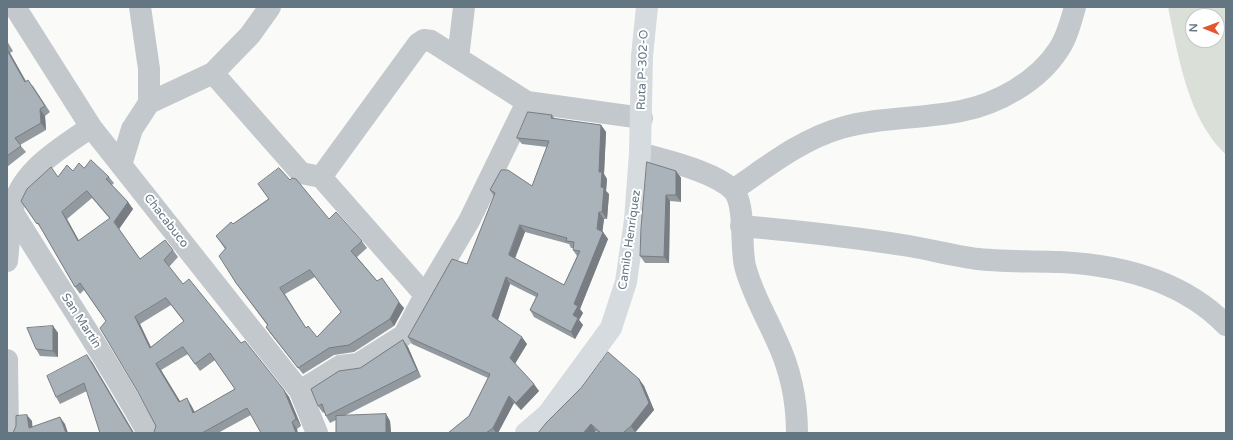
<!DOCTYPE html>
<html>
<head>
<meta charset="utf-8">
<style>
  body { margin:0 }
  #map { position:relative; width:1233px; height:440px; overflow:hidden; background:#fafaf8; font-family:"Varela Round",sans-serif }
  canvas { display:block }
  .frame { position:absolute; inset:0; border:8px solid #657683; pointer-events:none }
  .north { position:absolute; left:1185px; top:8px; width:40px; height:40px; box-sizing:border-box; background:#fff; border:1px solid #c1c8cd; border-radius:50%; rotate:271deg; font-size:11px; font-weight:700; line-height:16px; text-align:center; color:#657683 }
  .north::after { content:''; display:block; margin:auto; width:14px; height:18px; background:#e4572e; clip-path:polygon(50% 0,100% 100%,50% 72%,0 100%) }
</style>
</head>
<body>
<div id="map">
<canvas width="1233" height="440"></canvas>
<div class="frame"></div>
<div class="north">N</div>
</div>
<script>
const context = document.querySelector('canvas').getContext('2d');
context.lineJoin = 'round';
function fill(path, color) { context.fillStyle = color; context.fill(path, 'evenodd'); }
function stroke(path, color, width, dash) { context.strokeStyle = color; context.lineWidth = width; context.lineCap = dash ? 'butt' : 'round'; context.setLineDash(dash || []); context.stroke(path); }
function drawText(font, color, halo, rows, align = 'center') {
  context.font = font + ' "Varela Round",sans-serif'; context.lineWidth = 4; context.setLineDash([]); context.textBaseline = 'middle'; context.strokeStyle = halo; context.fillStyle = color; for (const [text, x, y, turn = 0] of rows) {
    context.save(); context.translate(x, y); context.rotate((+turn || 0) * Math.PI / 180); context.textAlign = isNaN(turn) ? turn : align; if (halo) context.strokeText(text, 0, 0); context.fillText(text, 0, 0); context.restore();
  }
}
fill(new Path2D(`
  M1168 7H1226V155C1221 149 1214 143 1210 136 1185 100 1177 50 1168 7ZM1193 16H1217V40H1193Z`), '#dadfd7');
stroke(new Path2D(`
  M15 7 91 127 300 391 317 433
  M140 7 149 69V103
  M458 58 464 7
  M213 73 301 173 321 177 425 295
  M640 153C666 161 714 171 733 190 746 204 740 245 745 266 752 293 765 314 776 339 790 368 797 401 797 433
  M121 165 132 129 149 103 213 73 250 35 270 7
  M321 177 418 44 424 40 431 41 527 102 642 118
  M733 190C767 167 800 140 841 128 879 117 921 119 961 111 997 104 1038 82 1059 49 1067 37 1071 21 1075 7
  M12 211C57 285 106 357 148 433
  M741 226C797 231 853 237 909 246 932 250 955 256 978 259 1005 262 1033 261 1060 262 1121 265 1182 280 1226 325
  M7 261C9 244 9 228 12 212 19 171 60 149 91 127
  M7 360 8 433
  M300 391 340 366 358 364 404 335 425 295 469 221 527 102`), '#c3c8cc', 22);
stroke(new Path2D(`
  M526 433 548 414 611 328 626 282 635 220 640 153 642 56 647 7`), '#d6dbdf', 22);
fill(new Path2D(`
  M7 41 13 51 10 53 26 81 33 86 50 112 45 116 46 130 20 145 26 152 7 167Z
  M552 115 555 119 601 125 606 132 604 174 607 179 606 191 609 194 607 219H604L602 231 603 232 608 239 580 309 583 313 579 320 583 325 575 339 534 317 530 310 536 297 510 284 498 320 527 344 515 364 539 391 521 410 514 403 498 433H448L469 416 488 378 412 344 408 337 467 264 494 196 490 190 532 186 547 147 522 144 517 138ZM525 232 569 244 571 248H574L573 250 577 256 564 285 515 259Z
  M84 168 109 177 114 183 112 185 128 202 133 209 119 229 140 259 173 250 178 257 169 267 183 284 241 343 284 390 289 397 301 426 297 429 251 415 218 433H153L154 432 156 426 106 321 84 290 80 294 75 287 42 230 21 201 58 177 73 171ZM92 198 110 219 79 241 67 219ZM171 305 184 322 151 347 140 324ZM188 354 200 371 215 360 235 389 195 412 191 405 180 401 161 370Z
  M676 171 681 178V202L670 201 669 263H645L640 256Z
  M290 180 329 219 362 241 367 248 357 257 377 281 404 308 394 326 354 352 334 355 303 374 270 333 266 327 267 325 236 283 225 249 216 236 268 199ZM315 277 341 312 317 337 306 328 285 294Z
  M53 326 58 333V357L40 356 36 349Z
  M403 340 408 347 421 377 344 416 386 414 390 421 391 433H336V420L330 423 326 416 324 412 323 413 318 406 360 368Z
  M92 362 134 433H100L87 391 60 404 56 397Z
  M639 379 644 386 654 410 635 433H598L596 431 594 433 581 388Z`), '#929a9f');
fill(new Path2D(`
  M7 49 10 53 30 89 25 82Z
  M40 109 45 116 46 130 41 123Z
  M601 125 606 132 604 174 607 179 606 191 609 194 607 219 602 212 601 187 599 172Z
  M676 171 681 178V202L676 195Z
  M666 195 670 201 669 263 664 257Z
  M128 202 133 209 119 229 114 222Z
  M62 212 67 219 83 248 78 241Z
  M599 212 604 219 602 236 603 232 608 239 580 309 583 313 579 320 583 325 575 339 571 332 574 304 597 229Z
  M520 225 525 232 513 262 509 255Z
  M506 277 510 284 497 323 492 316Z
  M399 302 404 308 394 326 390 319Z
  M135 317 140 324 154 354 150 348Z
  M53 326 58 333V357L53 351Z
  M522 337 527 344 514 365 510 358Z
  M403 340 408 347 421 377 417 370Z
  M87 355 92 362 134 433H133Z
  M156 364 161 370 184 408 179 402Z
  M639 379 644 386 654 410 635 432 631 426Z
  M534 384 539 391 521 410 516 403Z
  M284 390 289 397 301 426 296 419Z
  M509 396 514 403 498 433H496L493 428Z
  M187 398 191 405 198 420 193 413Z
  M386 414 390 421 391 433H386Z
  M27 415 32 421 33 433 29 428Z
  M60 417 65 424 68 433H66Z
  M292 422 297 429 298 433H296Z
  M591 424 596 431 594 433H583Z`), '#777d82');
const building = new Path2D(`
  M7 50 25 82 28 80 45 106 40 109 41 123 15 138 21 146 7 156Z
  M528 112 552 115 551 118 601 125 599 172H602L601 187 604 188 602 212H599L597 229 603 232 574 304 578 306 573 315 578 318 571 332 530 310 538 294 506 277 492 316 522 337 510 358 534 384 516 403 509 396 493 428 486 433H448L469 416 490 374 408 337 452 259 467 264 495 193 490 190 501 170H508L532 186 549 141 517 138ZM520 225 567 238 566 241 574 242 573 250 580 251 564 285 509 255Z
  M91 160 109 177 106 179 128 202 114 222 140 259 165 240 173 250 164 260 183 284 189 279 241 343 245 341 284 390 296 419 292 422 296 433H261L247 408 202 433H153L154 432 156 426 138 392 100 328 106 321 80 283 75 287 38 223 37 224 21 201 27 189 51 167 58 177 67 165 73 171 79 163 84 168ZM87 191 110 218 78 241 62 212ZM166 298 184 321 150 348 135 317ZM183 347 195 364 210 353 235 389 193 413 187 398 179 402 156 364Z
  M647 162 676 171V195H666L664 257 640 256 641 228Z
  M279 168 290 180 292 178 296 179 329 219 336 212 362 241 351 251 377 281 382 278 399 302 390 319 349 345 329 348 298 368 266 327 268 325 236 283 219 256 226 248 216 236 231 222 233 224 269 199 258 184ZM310 270 341 312 317 337 308 326 306 328 280 288Z
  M53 326V351L36 349 27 328Z
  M403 340 417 370 326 416 322 404 318 406 311 389 339 371 360 368Z
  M608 352 639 379 649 403 631 426 623 433H601L591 424 583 433H538L546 423 581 388Z
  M87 355 133 433H100L84 383 56 397 47 376Z
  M386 414V433H336V416Z
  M27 415 29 428 60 417 66 433H13L16 426V416Z`);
fill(building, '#aab3b9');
stroke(building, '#777d82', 1);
drawText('12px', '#657683', '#fff', [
  ["Ruta P-302-O",643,70,-88],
  ["Chacabuco",166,221,52],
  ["Camilo Henríquez",630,240,-82],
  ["San Martín",81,321,57]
]);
</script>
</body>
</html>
